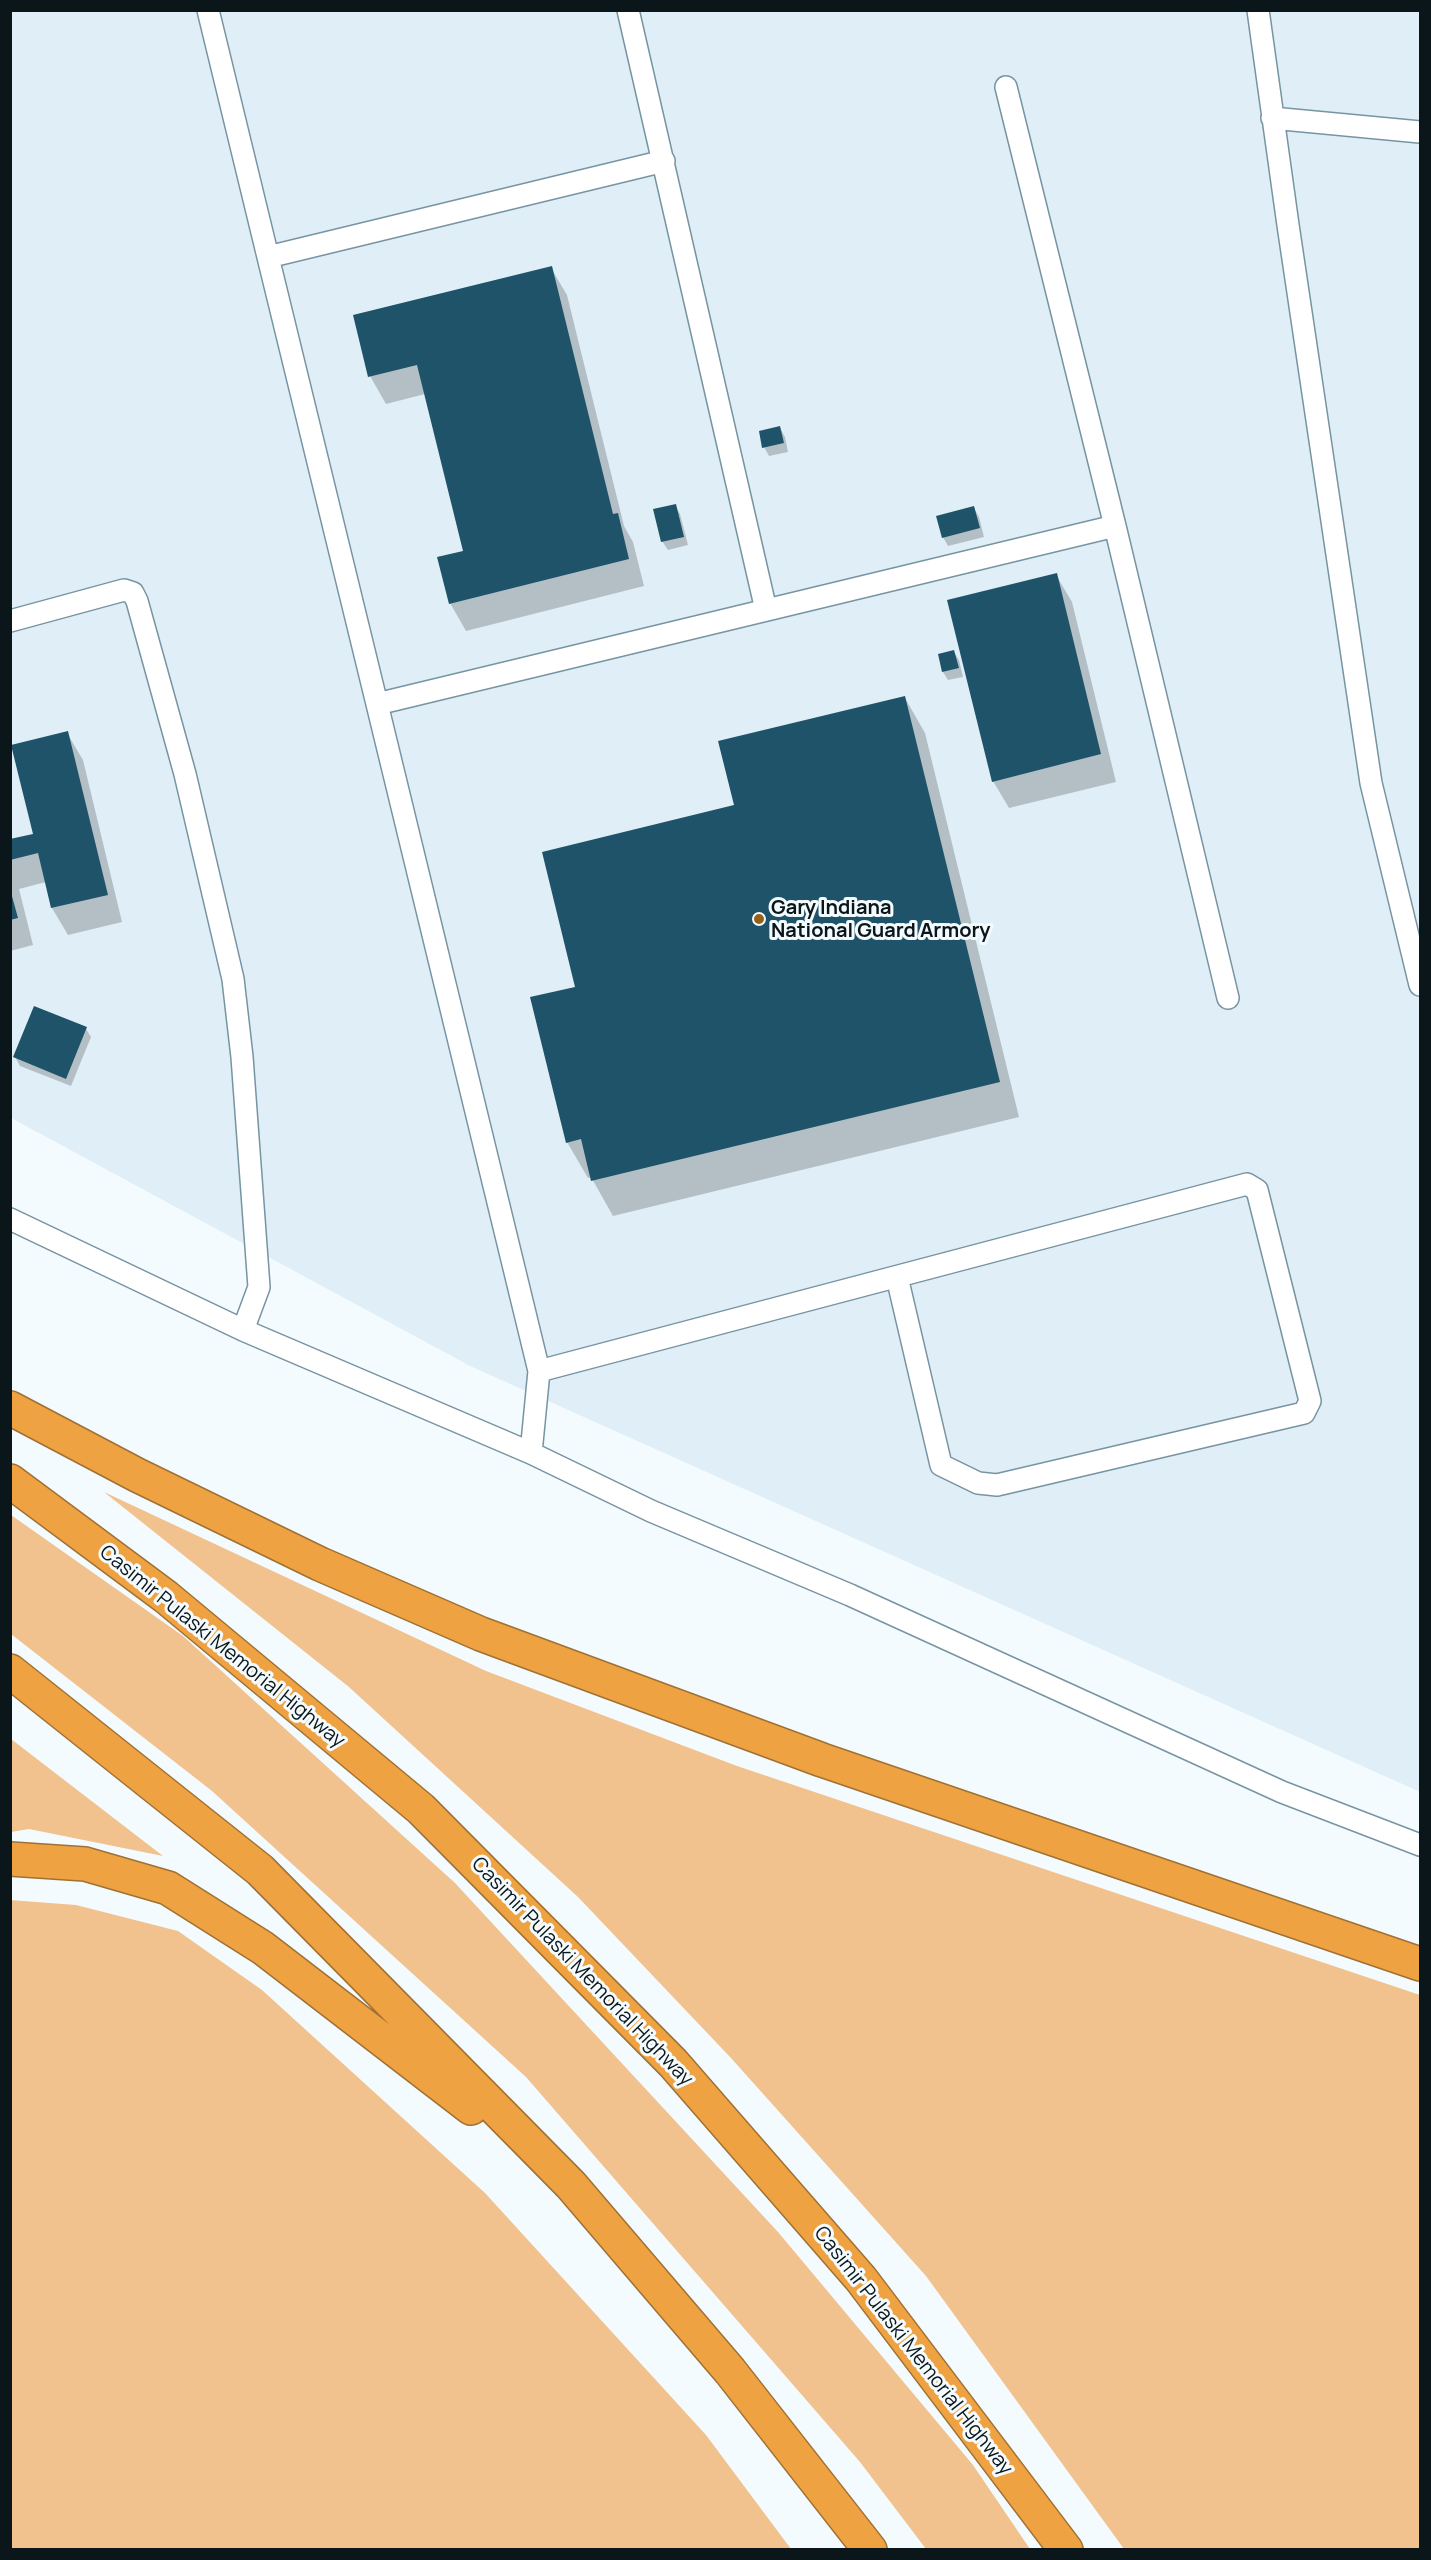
<!DOCTYPE html>
<html>
<head>
<meta charset="utf-8">
<style>
  body { margin:0 }
  #map { position:relative; width:1431px; height:2560px; overflow:hidden; background:#f4fbfe; font-family:Manrope,sans-serif }
  canvas { display:block }
  .frame { position:absolute; inset:0; border:12px solid #0b161b; pointer-events:none }
</style>
</head>
<body>
<div id="map">
<canvas width="1431" height="2560"></canvas>
<div class="frame"></div>
</div>
<script>
const context = document.querySelector('canvas').getContext('2d');
context.lineJoin = 'round';
function fill(path, color) { context.fillStyle = color; context.fill(path, 'evenodd'); }
function stroke(path, color, width, dash) { context.strokeStyle = color; context.lineWidth = width; context.lineCap = dash ? 'butt' : 'round'; context.setLineDash(dash || []); context.stroke(path); }
function drawText(font, color, halo, rows, align = 'center') {
  context.font = font + ' Manrope,sans-serif'; context.lineWidth = 6; context.setLineDash([]); context.textBaseline = 'middle'; context.strokeStyle = halo; context.fillStyle = color; for (const [text, x, y, turn = 0] of rows) {
    context.save(); context.translate(x, y); context.rotate((+turn || 0) * Math.PI / 180); context.textAlign = isNaN(turn) ? turn : align; if (halo) context.strokeText(text, 0, 0); context.fillText(text, 0, 0); context.restore();
  }
}
fill(new Path2D(`
  M10 11H1420V1792L470 1366 11 1118Z`), '#e0eff7');
fill(new Path2D(`
  M104 1492 486 1671 737 1766 1420 1995V2549H1124L926 2276 731 2058 578 1897 349 1687Z
  M11 1515 183 1636 455 1883 778 2232 973 2465 1030 2549H926L860 2462 526 2077 212 1791 11 1634Z
  M11 1739 163 1856 29 1829 11 1832Z
  M10 1900 76 1905 178 1931 262 1990 485 2193 706 2435 791 2549H11Z`), '#f1c18e');
fill(new Path2D(`
  M551 268 567 295 624 526 633 542 644 586 466 631 450 603 464 552 425 394 386 404 370 376Z
  M780 428 785 437 788 452 769 456 764 447Z
  M675 506 680 514 688 545 668 550 662 541Z
  M974 508 979 517 984 537 948 546 943 537Z
  M1056 575 1072 602 1116 782 1009 808 993 781Z
  M954 652 959 660 963 677 948 680 943 672Z
  M905 698 925 733 1019 1117 613 1216 591 1177 588 1178 567 1142 576 988 735 806Z
  M67 733 83 760 122 922 68 935 52 908 46 882 19 889 33 945 10 951V840L35 835Z
  M86 1029 91 1037 71 1086 20 1066 15 1057Z`), '#0003');
fill(new Path2D(`
  M552 266 613 514 618 513 629 559 449 604 437 557 463 551 417 365 368 377 353 315Z
  M780 426 784 443 762 448 759 431Z
  M676 504 684 537 661 542 653 509Z
  M974 506 980 528 942 538 936 516Z
  M1057 573 1101 754 992 782 947 600Z
  M954 650 959 668 942 672 938 654Z
  M905 696 1000 1082 591 1181 581 1139 566 1143 530 997 575 987 542 852 734 805 718 741Z
  M68 731 108 895 51 908 38 853 10 860V839L33 834 11 745Z
  M10 889 18 918 10 920Z
  M34 1006 87 1027 66 1079 13 1057Z`), '#1e536a');
const lane = new Path2D(`
  M208 10 268 257
  M628 10 766 610
  M1258 10 1288 225 1371 783 1420 985
  M1006 87 1115 526 1228 998
  M1272 118 1420 132
  M10 621 124 590 133 593 137 601 185 774 233 979 242 1057 259 1287 243 1330
  M377 704 268 257 664 161
  M10 1219 243 1330 531 1453 651 1511 850 1595 1282 1792 1420 1845
  M539 1371 377 704 1115 526
  M531 1453 539 1371 1247 1184 1257 1190 1310 1401 1304 1413 997 1485 978 1483 941 1465 897 1277`);
const highway = new Path2D(`
  M10 1408 137 1475 320 1564 481 1634 822 1760 1420 1964
  M10 1481 166 1597 421 1809 673 2063 861 2279 1066 2550
  M10 1671 260 1870 571 2185 730 2371 870 2550
  M10 1859 85 1864 168 1888 263 1948 471 2108`);
stroke(lane, '#7794a2', 24);
stroke(highway, '#9f7134', 36);
stroke(lane, '#fff', 21);
stroke(highway, '#efa242', 33);
for (const [x, y, r, color] of [
  [759,919,6,"#966018"]
]) { const dot = new Path2D(); dot.arc(x, y, r, 0, 2 * Math.PI); context.fillStyle = color; context.fill(dot); stroke(dot, '#f4fbfe', 2); }
drawText('bold 20px', '#0b161b', '#f4fbfe', [
  ["Gary Indiana",771,908],
  ["National Guard Armory",771,931]
], 'left');
drawText('20px', '#0b161b', '#f4fbfe', [
  ["Casimir Pulaski Memorial Highway",222,1647,39],
  ["Casimir Pulaski Memorial Highway",582,1972,46],
  ["Casimir Pulaski Memorial Highway",913,2351,52]
]);
</script>
</body>
</html>
